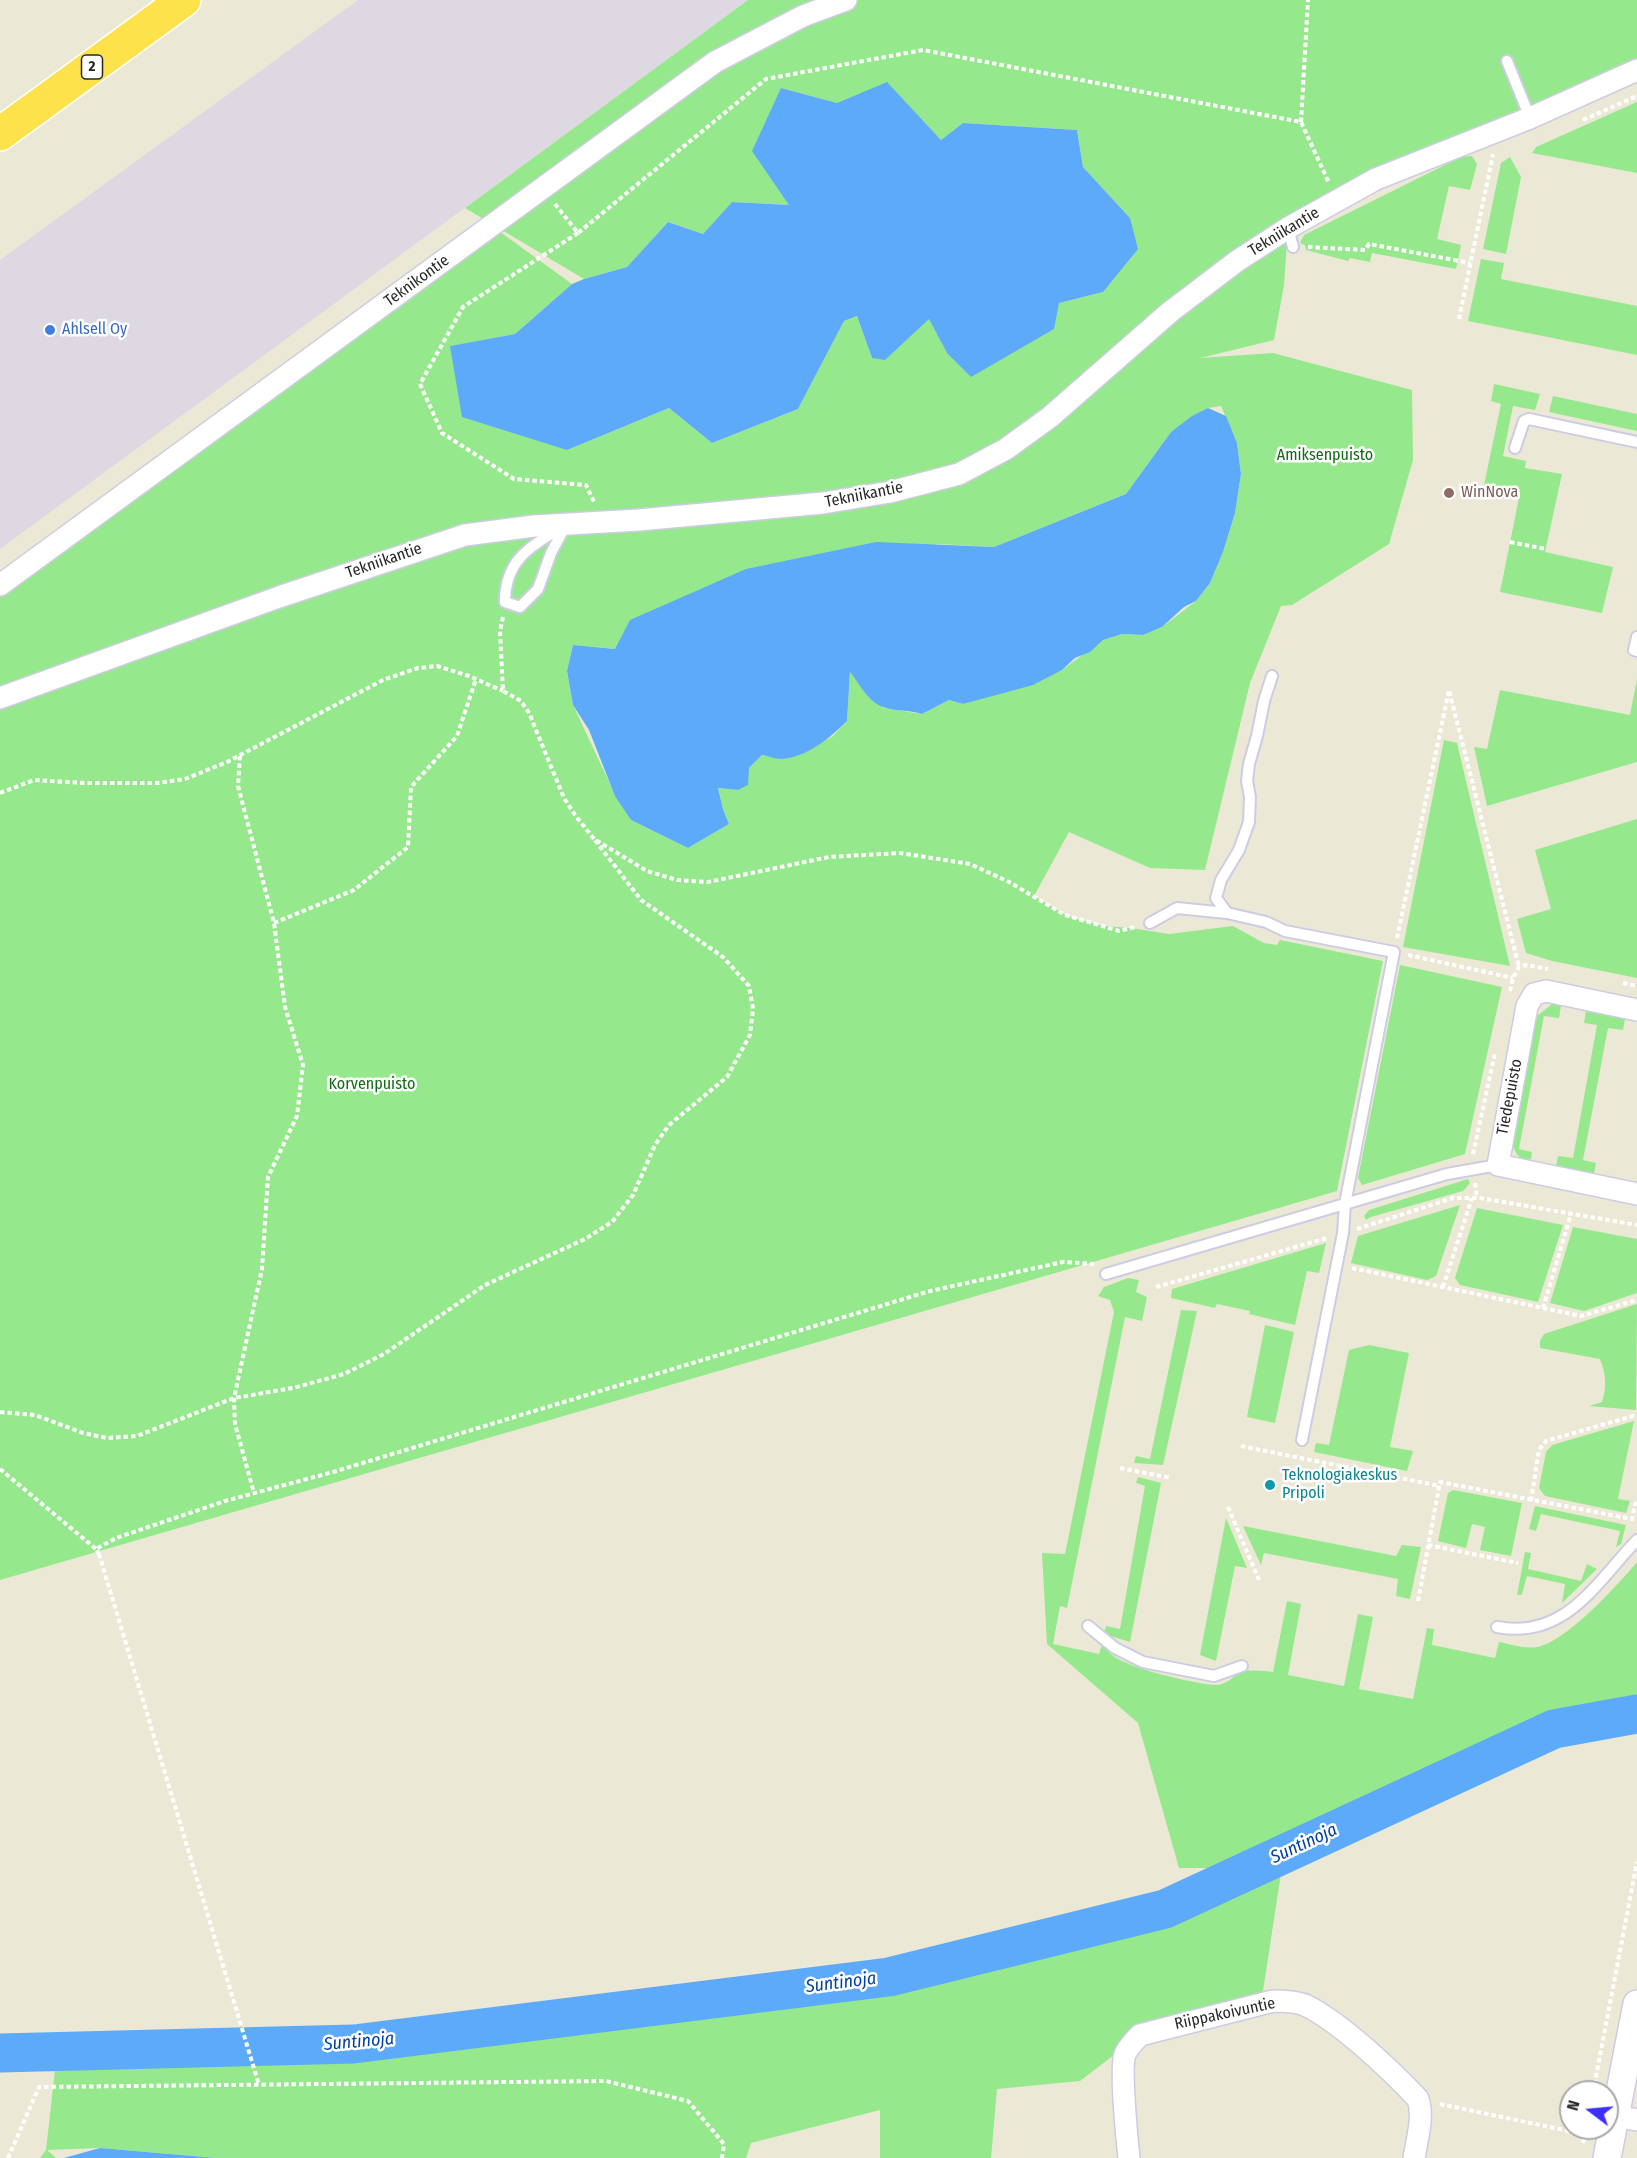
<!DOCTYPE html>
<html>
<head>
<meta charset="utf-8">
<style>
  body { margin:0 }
  #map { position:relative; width:1637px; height:2158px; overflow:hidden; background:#ece8d6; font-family:"Fira Sans Condensed",sans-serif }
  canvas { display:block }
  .north { position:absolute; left:1559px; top:2080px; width:60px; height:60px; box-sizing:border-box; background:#fff; border:2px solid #a9a9a9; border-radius:50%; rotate:286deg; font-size:16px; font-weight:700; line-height:24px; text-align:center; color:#272727 }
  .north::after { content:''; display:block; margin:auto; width:21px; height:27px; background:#3d30ff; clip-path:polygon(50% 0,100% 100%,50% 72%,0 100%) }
</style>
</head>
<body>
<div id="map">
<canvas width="1637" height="2158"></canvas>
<div class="north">N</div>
</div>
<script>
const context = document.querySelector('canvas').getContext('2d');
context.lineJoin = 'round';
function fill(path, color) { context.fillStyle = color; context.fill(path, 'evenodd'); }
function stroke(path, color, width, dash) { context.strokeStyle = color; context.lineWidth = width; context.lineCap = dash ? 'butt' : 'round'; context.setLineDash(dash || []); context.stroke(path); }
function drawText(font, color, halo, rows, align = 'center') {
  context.font = font + ' "Fira Sans Condensed",sans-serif'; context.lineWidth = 5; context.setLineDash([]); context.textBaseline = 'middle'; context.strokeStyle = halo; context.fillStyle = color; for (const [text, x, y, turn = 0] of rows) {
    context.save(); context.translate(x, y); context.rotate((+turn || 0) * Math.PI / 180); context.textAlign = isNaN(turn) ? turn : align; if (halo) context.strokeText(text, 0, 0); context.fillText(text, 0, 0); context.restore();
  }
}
fill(new Path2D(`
  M358 0H748L0 549V260Z`), '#ded8e3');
fill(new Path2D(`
  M748 0H1637V69L1288 228 1284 285 1274 340 1200 358 1273 353 1412 390 1413 460 1389 544 1292 605 1281 606 1250 683 1205 870 1150 868 1069 832 1034 896 1069 917 1103 926 1131 928 1169 934 1233 926 1264 943 1277 945 1280 940 1383 961 1337 1191 0 1580V573L492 226 572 284 515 334 451 346 567 450 669 408 712 443 798 409 844 321 857 316 872 358 929 318 947 353 1059 303 1103 292 1130 218 1083 167 1077 130 963 123 941 140 887 83 837 103 781 88 789 205 732 202 703 234 668 222 627 267 584 279 465 208ZM1221 406 1237 443 1241 474 1235 513 1223 552 1210 583 1196 601 1162 627 1143 635 1122 634 1103 640 1062 670 963 704 949 700 922 714 884 708 869 698 850 671 847 721 832 737 781 759 762 755 749 768 738 790 718 788 723 809 729 824 688 848 631 820 611 786 573 705 567 671 573 645 615 649 938 544 994 547 1126 494 1171 432 1208 408Z
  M1637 102V173L1532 153 1536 147Z
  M1472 156 1477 164 1470 190 1449 186 1437 239 1461 245 1456 269 1372 253 1370 262 1350 258 1348 261 1306 250 1305 245 1300 243 1304 235 1461 157Z
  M1510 157 1521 177 1506 254 1483 249 1501 163Z
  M1481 259 1504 263 1501 279 1637 306V355L1468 321Z
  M1494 384 1540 394 1535 410 1513 406 1503 456 1526 461 1525 468 1562 474 1545 552 1613 567 1602 613 1500 592 1520 493 1484 485 1501 404 1491 401Z
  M1553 396 1637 414V431L1549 412Z
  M1637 679V762L1487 806 1474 747 1487 749 1500 690 1630 715Z
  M1444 740 1457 743 1510 966 1403 947Z
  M1637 819V978L1552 961 1526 953 1517 919 1551 909 1535 850Z
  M1400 965 1502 987 1465 1154 1362 1185 1358 1178Z
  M1552 1004 1561 1005 1559 1018 1544 1016 1519 1149 1532 1152 1531 1159C1519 1162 1514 1152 1512 1141L1535 1025 1537 1016Z
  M1586 1011 1625 1019 1623 1030 1608 1028 1583 1160 1596 1163 1594 1174 1556 1167 1558 1156 1573 1158 1597 1025 1584 1023Z
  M1468 1179 1470 1183 1463 1191 1371 1217 1366 1220 1364 1216 1369 1210Z
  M1460 1205 1436 1276 1427 1280 1351 1263 1358 1236Z
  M1477 1208 1563 1225 1538 1302 1460 1285 1455 1278Z
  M1573 1227 1637 1239V1293L1584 1311 1550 1303Z
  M1326 1243 1319 1273 1307 1271 1295 1325 1249 1314 1250 1311 1217 1304 1215 1308 1171 1298 1172 1289Z
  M1128 1278 1139 1280 1136 1292 1147 1297 1142 1321 1125 1317 1067 1608 1060 1606 1053 1644 1099 1654 1102 1644C1108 1653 1116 1659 1127 1663 1142 1671 1201 1685 1217 1685 1228 1684 1233 1676 1241 1672 1247 1669 1266 1671 1273 1672L1287 1601 1301 1604 1288 1675 1344 1686 1358 1614 1373 1617 1359 1689 1413 1699 1427 1628 1434 1629 1432 1645 1495 1658 1499 1642C1513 1645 1528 1650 1541 1646 1569 1638 1618 1585 1637 1562V1696L1547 1718 1210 1868H1179L1138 1723 1047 1644 1042 1553 1065 1554 1114 1312 1110 1300 1098 1296 1104 1287Z
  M1637 1304 1636 1410 1589 1406 1602 1402C1607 1387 1606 1374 1600 1359L1540 1348V1341L1544 1334Z
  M1181 1310 1197 1311 1163 1465 1134 1463 1136 1456 1150 1459Z
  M1265 1325 1294 1332 1275 1423 1247 1417Z
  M1369 1345 1409 1353 1390 1447 1413 1451 1407 1471 1314 1452 1316 1443 1329 1445 1349 1350Z
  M1634 1421 1618 1499 1630 1501 1626 1513 1545 1496 1539 1488 1546 1452 1552 1445Z
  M1138 1477 1161 1483 1130 1642 1104 1634 1106 1626 1120 1629 1145 1486 1136 1483Z
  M1453 1490 1522 1503 1511 1556 1480 1550 1485 1527 1472 1524 1466 1548 1438 1541 1448 1493Z
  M1535 1506 1626 1525 1621 1544 1616 1547 1620 1531 1541 1514 1536 1531 1529 1529Z
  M1226 1518 1247 1568 1235 1566 1216 1661 1200 1655Z
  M1243 1526 1396 1556 1402 1545 1421 1547 1410 1599 1396 1596 1398 1579 1264 1553 1261 1565Z
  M1525 1552 1531 1553 1528 1569 1581 1581 1587 1564 1597 1569 1562 1603 1565 1584 1527 1576 1522 1594 1521 1595H1517Z
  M1284 1854 1261 2004 1140 2035 1080 2081 997 2089 991 2158H880V2110L751 2143 746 2158H216L99 2148 47 2150 56 2158H40L46 2150 57 2052 354 2044 888 1977 1165 1909Z`), '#95e98c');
fill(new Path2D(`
  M887 82 941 140 963 123 1077 130 1083 167 1130 218 1138 249 1103 292 1059 303 1054 329 971 377 947 353 929 319 885 360 872 358 857 316 844 321 798 409 712 443 669 408 567 450 462 417 450 346 515 334 572 284 584 279 627 267 668 222 703 234 732 202 789 205 752 151 781 88 837 103Z
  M1208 408 1226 416 1237 443 1241 474 1235 513 1223 552 1210 583 1196 601 1184 607 1162 627 1143 635 1122 634 1103 640 1090 652 1075 658 1062 670 1033 685 963 704 949 700 922 714C910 710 892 711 883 707 867 701 860 684 850 672L847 721C830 738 806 758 781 759 775 759 768 756 762 755L749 768 748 785 738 790 718 788 723 809 729 824 688 848 631 820 615 796 589 730 573 705 567 671 573 645 615 649 630 620 746 569 876 542 994 547 1126 494 1171 432 1192 416Z
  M100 2148 216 2158H64Z`), '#5daafb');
stroke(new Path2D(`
  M0 2053 354 2044 889 1977 1165 1909 1554 1729 1637 1714`), '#5daafb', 39);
const service = new Path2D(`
  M1507 61 1530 118
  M1288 228 1293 247
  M1515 448 1524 421 1529 419 1637 442
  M566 525 551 553 538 589 520 607 505 602C505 558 533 545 566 525Z
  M1637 637 1634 650 1637 651
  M1272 676 1264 701 1257 736 1249 764 1247 781 1250 797 1249 822 1239 850 1221 880 1216 898 1227 913 1266 922 1285 931 1394 952 1345 1204 1343 1233 1302 1440
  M1150 923 1177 908 1227 913
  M1106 1274 1447 1174 1498 1165
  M1088 1626 1115 1648 1143 1662 1214 1676 1242 1666
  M1497 1627C1565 1640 1596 1583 1637 1540`);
const minor = new Path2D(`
  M0 585 715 62 803 16 846 0
  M0 698 279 597 465 535 534 526 639 520 823 503 890 492 959 474 1006 449 1050 417 1170 312 1237 261 1288 228 1376 179 1530 118 1637 70
  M1637 1010 1546 991 1534 994 1527 1006 1498 1165 1637 1194
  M1616 2116 1637 2120
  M1129 2158C1127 2139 1120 2068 1125 2054 1129 2046 1134 2041 1140 2035L1273 2001C1283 2001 1295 2001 1305 2005 1340 2022 1391 2070 1418 2099 1424 2117 1417 2139 1414 2158`);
const tertiary = new Path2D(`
  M1607 2158 1637 2004`);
const trunk = new Path2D(`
  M0 134 184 0`);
stroke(service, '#cdcce3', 14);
stroke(minor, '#cdcce3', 24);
stroke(tertiary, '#cdcce3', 30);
stroke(trunk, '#fff', 36);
stroke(new Path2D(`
  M1583 120 1637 96
  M1301 122 1308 0
  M555 204 578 233 766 79 923 50 1301 122 1329 183
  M578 233 463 307 420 384 442 433 514 479 586 485 594 502
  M1308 247 1365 250 1369 244 1470 263
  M1459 319 1493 154
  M1510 542 1546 549
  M503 617 500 631 503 691 521 701 529 713 564 798 575 815 594 839 647 871 677 880 708 882 829 857 900 853 970 864 1009 882 1065 915 1119 931 1135 927
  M240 756 238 786 274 923 285 1007 303 1065 297 1116 268 1177 262 1269 234 1398 235 1424 254 1493
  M0 793 34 780 84 783H158L185 779 227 762 383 680 418 668 437 666 469 676 503 691
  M274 923 354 890 408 847 411 787 457 736 476 679
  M1397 938 1449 690 1519 967
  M1408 955 1513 978
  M1623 983 1637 986
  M1510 991 1513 978 1519 967 1526 965 1548 969
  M1473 1154 1495 1053
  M1475 1183 1477 1198
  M1357 1229 1453 1198H1480L1637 1225
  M1352 1268 1543 1308 1571 1214
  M1156 1287 1327 1238
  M1443 1287 1472 1198
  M1543 1308 1581 1316 1637 1300
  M0 1412 35 1415 83 1433 107 1438 137 1436 234 1398 293 1388 344 1374 384 1354 485 1285 585 1239 612 1222 633 1195 655 1145 669 1125 727 1077 750 1035 753 1009 749 986 723 957 641 900 594 839
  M1241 1446 1440 1486
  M1120 1468 1171 1478
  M0 1469 96 1549
  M1531 1501 1539 1450 1546 1441 1633 1416 1637 1417
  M1228 1507 1259 1580
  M1428 1545 1518 1563
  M99 1554 96 1549 116 1538 225 1501 333 1472 930 1291 1063 1262 1094 1264
  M99 1554 259 2085
  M1418 1601 1440 1482 1632 1519 1635 1504 1637 1503
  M1593 2092 1637 1862
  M1440 2104 1588 2135
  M1583 2143 1586 2128
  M8 2158 39 2087 606 2081 688 2101 724 2144 722 2158`), '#fff', 4, [4.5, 3]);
stroke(service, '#fff', 10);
stroke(minor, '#fff', 21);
stroke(tertiary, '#fff', 27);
stroke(trunk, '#fee24c', 33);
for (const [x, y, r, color] of [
  [50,330,6,"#3f7fe0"],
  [1449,493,6,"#8d6e63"],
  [1270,1485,6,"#0f9aa8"]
]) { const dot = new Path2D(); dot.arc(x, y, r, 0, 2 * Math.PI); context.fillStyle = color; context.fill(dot); stroke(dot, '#fff', 2); }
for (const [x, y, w] of [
  [92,67,21]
]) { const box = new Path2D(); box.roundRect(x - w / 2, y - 12, w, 24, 4.5); context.fillStyle = '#fff'; context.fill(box); stroke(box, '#272727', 1.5); }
drawText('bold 15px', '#272727', null, [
  ["2",92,67]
]);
drawText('16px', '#272727', '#fff', [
  ["Tekniikantie",1284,232,-31],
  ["Teknikontie",417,281,-36],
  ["Tekniikantie",864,495,-11],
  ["Tekniikantie",384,561,-19],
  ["Tiedepuisto",1510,1097,-79],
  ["Riippakoivuntie",1225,2014,-12]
]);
drawText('16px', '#366cbe', '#fff', [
  ["Ahlsell Oy",62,330]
], 'left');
drawText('16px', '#126a15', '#fff', [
  ["Amiksenpuisto",1325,456],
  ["Korvenpuisto",372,1085]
]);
drawText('16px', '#785e54', '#fff', [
  ["WinNova",1461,493]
], 'left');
drawText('16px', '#0d838f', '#fff', [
  ["Teknologiakeskus",1282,1476],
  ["Pripoli",1282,1494]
], 'left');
drawText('italic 18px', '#0042a2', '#fff', [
  ["Suntinoja",1304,1844,-25],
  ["Suntinoja",841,1983,-7],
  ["Suntinoja",359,2042,-5]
]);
</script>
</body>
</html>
